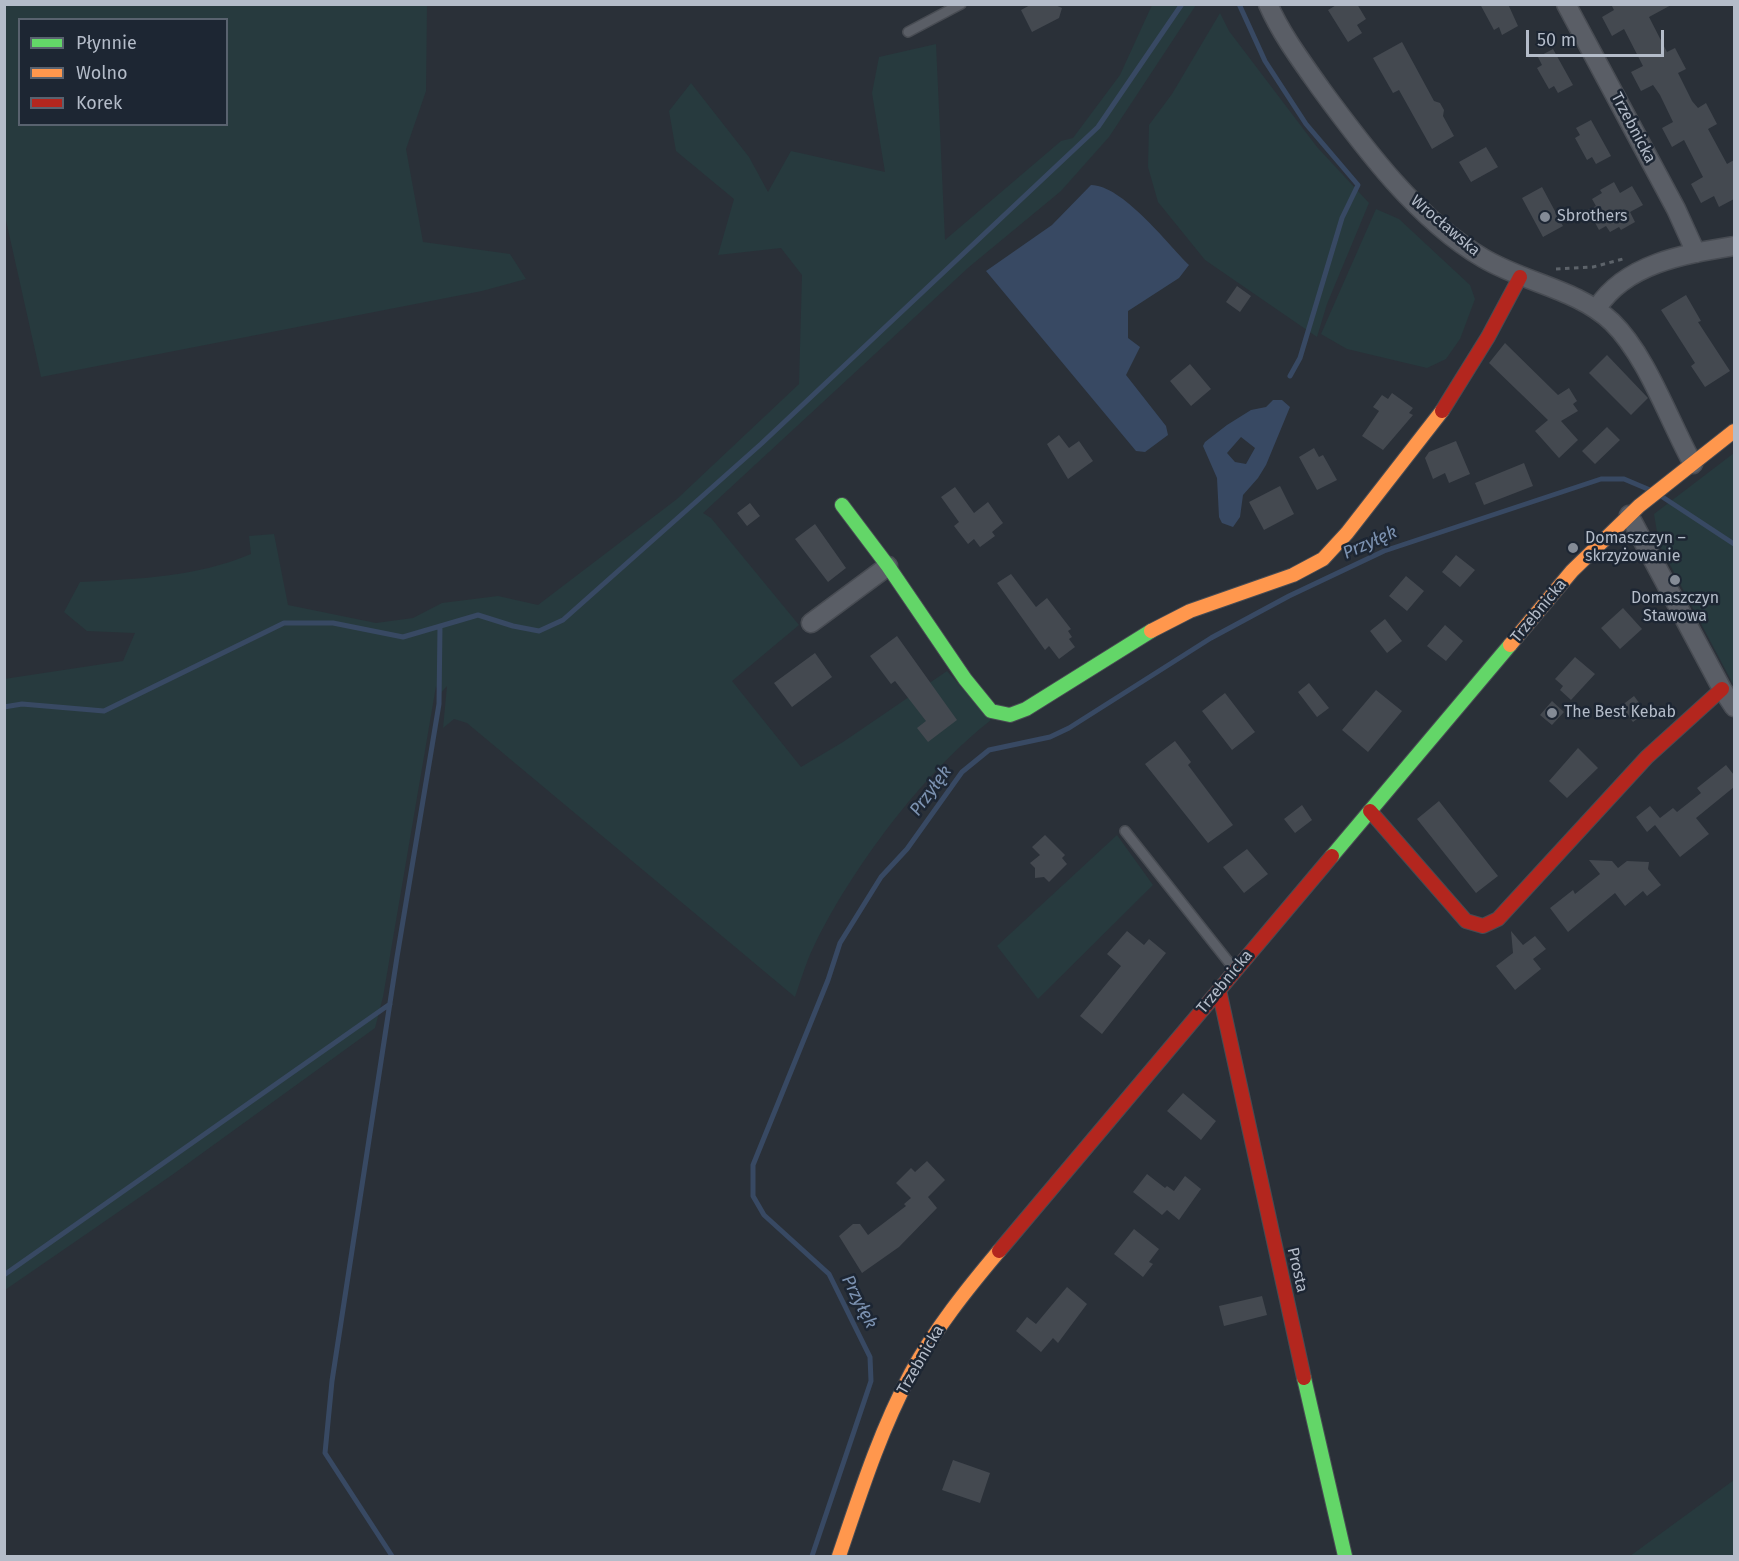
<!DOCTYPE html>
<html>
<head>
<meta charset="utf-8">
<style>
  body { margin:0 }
  #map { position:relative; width:1739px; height:1561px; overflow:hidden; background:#2a3038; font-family:"Fira Sans",sans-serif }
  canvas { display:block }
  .frame { position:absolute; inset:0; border:6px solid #b4bcc9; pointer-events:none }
  .legend { position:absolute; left:18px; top:18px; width:210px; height:108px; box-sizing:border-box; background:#1d2633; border:2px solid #59626f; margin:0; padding:8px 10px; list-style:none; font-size:18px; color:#b4bcc9 }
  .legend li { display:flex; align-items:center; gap:12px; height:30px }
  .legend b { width:30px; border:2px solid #59626f }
  .scale { position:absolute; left:1526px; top:30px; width:138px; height:27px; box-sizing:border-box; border:3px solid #b4bcc9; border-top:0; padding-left:8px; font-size:18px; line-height:21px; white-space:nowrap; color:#b4bcc9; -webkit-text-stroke:4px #1d2633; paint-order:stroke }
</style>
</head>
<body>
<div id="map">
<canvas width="1739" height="1561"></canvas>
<div class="frame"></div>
<ul class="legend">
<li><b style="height:8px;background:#63d668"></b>Płynnie</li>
<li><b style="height:8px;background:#ff974d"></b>Wolno</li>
<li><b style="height:8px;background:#b3261e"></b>Korek</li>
</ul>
<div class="scale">50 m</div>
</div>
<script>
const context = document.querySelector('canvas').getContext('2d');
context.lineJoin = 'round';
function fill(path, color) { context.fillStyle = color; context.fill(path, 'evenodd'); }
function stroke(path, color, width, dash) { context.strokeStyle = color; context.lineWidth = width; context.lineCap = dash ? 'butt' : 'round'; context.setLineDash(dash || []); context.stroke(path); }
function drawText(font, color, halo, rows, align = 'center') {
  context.font = font + ' "Fira Sans",sans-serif'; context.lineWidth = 5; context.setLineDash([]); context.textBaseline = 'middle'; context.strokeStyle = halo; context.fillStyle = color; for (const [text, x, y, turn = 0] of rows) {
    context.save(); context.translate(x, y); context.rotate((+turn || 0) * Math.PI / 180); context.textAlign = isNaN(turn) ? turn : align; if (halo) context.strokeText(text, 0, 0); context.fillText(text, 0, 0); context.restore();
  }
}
fill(new Path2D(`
  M4 5H427L426 91 406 149 423 242 510 254 526 279 482 291 41 377 5 216ZM20 20H226V124H20Z
  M1152 5H1196L1109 137 1061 191 969 267 703 513 711 518 799 625 732 681 801 767 843 742 947 671 991 720C922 774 852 868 814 946 806 962 801 980 795 997L467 723 454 719 443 728 447 686 439 695 436 686 383 997 375 1028 172 1175 5 1290 4 679 123 661 135 633 87 631 64 612 80 582C138 579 197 577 251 554L249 536 274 534 288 605 376 623 413 618 442 603 498 596 538 605 677 499 799 384 802 275 781 248 718 255 734 199 676 151 669 111 691 83 749 157 768 192 791 151 885 172 872 93 879 57 936 44 945 240 1061 141 1073 138 1120 75Z
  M1220 13 1229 31 1317 147 1369 203 1327 304 1317 337 1205 260 1158 202 1148 167 1149 125 1172 94Z
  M1376 209 1399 219 1470 285 1475 299 1460 339 1446 359 1427 368 1347 349 1321 334Z
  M1734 453V686L1659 544 1654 514Z
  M1117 835 1153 885 1038 999 997 946Z
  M1734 1480V1556H1630Z`), '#273a3e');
fill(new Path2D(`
  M1091 185C1122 185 1167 243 1189 265L1179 278 1128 311V338L1140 347 1126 375 1166 426 1168 435 1145 452 1136 451 986 271 1052 225Z
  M1273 400H1282L1290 407 1266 465 1258 478 1243 495 1240 517 1233 527 1222 523 1219 517 1217 478 1203 446 1205 442 1227 425 1251 410 1266 407ZM1241 437 1255 448 1246 464 1235 462 1227 453Z`), '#384963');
stroke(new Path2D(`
  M1239 4 1265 61 1306 124 1358 185 1342 218 1300 358 1290 376
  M1661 496 1734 544
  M4 707 22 704 104 711 284 623H333L403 637 478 615 513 626 539 631 563 620 761 444 1098 127 1182 4
  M4 1275 390 1004
  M392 1556 325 1453 332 1381 397 957 439 704 440 626
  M812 1556 871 1381 870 1357 829 1274 764 1215 753 1196V1165L828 980 840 943 881 877 907 849 962 772 989 750 1050 737 1069 728 1211 638 1289 596 1384 551 1601 479H1624L1650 490`), '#384963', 5);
fill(new Path2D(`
  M1032 4H1053L1062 8 1059 18 1032 32 1021 10Z
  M1338 4H1357L1366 19 1357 25 1362 33 1348 42 1328 10Z
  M1480 4H1508L1518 26 1502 35 1499 27 1494 30Z
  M1611 4H1673L1649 17 1667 52 1675 48 1686 69 1678 73 1692 101 1698 108 1706 103 1717 124 1708 129 1727 164 1734 160V199L1719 207 1714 196 1701 203 1691 184 1703 177 1684 140 1672 147 1662 128 1673 122 1660 95 1653 85 1641 91 1631 72 1643 66 1624 29 1612 36 1602 17 1614 10Z
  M1402 42 1434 101 1440 103 1444 110 1443 116 1454 136 1432 149 1399 90 1393 93 1373 58Z
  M1553 49 1573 85 1558 93 1554 86 1549 89 1537 68 1542 65 1538 57Z
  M1591 120 1611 156 1596 164 1592 157 1587 160 1575 138 1580 135 1576 128Z
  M1486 147 1498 167 1471 182 1459 162Z
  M1614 182 1620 193 1632 186 1643 205 1630 212 1635 222 1621 230 1619 227 1610 232 1606 226 1599 230 1588 210 1596 206 1592 199 1602 193 1600 190Z
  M1542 187 1563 226 1543 237 1522 198Z
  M1237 286 1251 296 1240 312 1226 302Z
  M1686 295 1701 321 1698 322 1730 371 1705 387 1691 366 1695 363 1661 310Z
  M1505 343 1558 395 1569 388 1577 401 1573 404 1578 411 1561 421 1578 440 1559 458 1535 431 1548 420 1489 363Z
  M1607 355 1648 398 1631 415 1589 373Z
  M1190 364 1211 389 1191 406 1170 381Z
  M1392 393 1413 408 1409 413 1413 415 1383 450 1362 436 1379 411 1373 407 1382 395 1388 399Z
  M1607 427 1620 440 1595 464 1582 451Z
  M1059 435 1069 448 1079 441 1093 461 1068 479 1047 444Z
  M1456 441 1470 474 1449 483 1445 473 1433 479 1425 458 1429 452Z
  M1314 448 1319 457 1323 455 1337 480 1317 490 1299 457Z
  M1524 463 1533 486 1484 505 1475 483Z
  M1280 486 1294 514 1264 530 1249 502Z
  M955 487 974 513 988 502 1003 523 992 532 995 536 980 547 974 539 968 544 954 526 959 522 941 497Z
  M750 503 760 516 747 526 737 513Z
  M815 524 846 568 828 582 795 539Z
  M1456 555 1475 570 1460 587 1442 572Z
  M1011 574 1036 607 1047 598 1071 629 1068 631 1072 637 1069 639 1075 647 1059 659 1049 646 1045 650 997 583Z
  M1406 576 1424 591 1407 611 1389 596Z
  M1623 608 1642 629 1620 649 1601 628Z
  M1385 619 1402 641 1387 653 1370 631Z
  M1445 625 1463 641 1446 661 1427 646Z
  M897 636 957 720 928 742 917 728 926 721 895 681 891 684 870 656Z
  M815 653 832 677 792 707 774 683Z
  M1575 657 1595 674 1571 700 1560 690 1563 686 1555 679Z
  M1309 683 1329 708 1317 717 1298 692Z
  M1376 690 1402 711 1368 752 1342 730Z
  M1225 693 1255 732 1232 750 1202 711Z
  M1634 696 1646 712 1633 722 1621 706Z
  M1552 701 1564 712 1552 725 1540 715Z
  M1175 741 1191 762 1188 765 1233 825 1208 843 1145 764Z
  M1578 748 1598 768 1567 798 1549 781Z
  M1726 765 1734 775V787L1696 818 1709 834 1680 857 1655 825 1647 832 1636 817 1650 806 1660 818 1673 808 1677 812 1701 793 1697 788Z
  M1439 801 1498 876 1476 893 1417 819Z
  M1302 805 1312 820 1295 833 1284 819Z
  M1045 835 1065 855 1062 858 1067 864 1049 882 1044 877 1035 878V868L1030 863 1040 855 1032 847Z
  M1247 849 1268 874 1244 893 1223 867Z
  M1589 860 1612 861 1618 868 1627 861 1649 862 1648 869 1661 885 1647 896 1643 891 1625 906 1615 893 1568 932 1550 908 1573 890 1575 894 1600 874Z
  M1127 931 1144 945 1149 939 1166 953 1102 1034 1080 1016 1121 966 1107 954Z
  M1511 931 1523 945 1535 936 1546 949 1533 959 1541 969 1515 990 1496 966 1513 953Z
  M1183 1093 1216 1121 1201 1140 1167 1111Z
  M927 1161 945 1180 928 1197 937 1208 899 1247 862 1273 839 1236 853 1224H860L868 1235 906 1206 904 1204 911 1198 896 1183 911 1168 915 1172Z
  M1147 1174 1165 1188 1167 1186 1174 1191 1185 1176 1201 1189 1179 1220 1167 1210 1162 1215 1133 1192Z
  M1134 1229 1159 1249 1149 1262 1153 1264 1143 1277 1114 1254Z
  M1067 1287 1087 1304 1058 1343 1053 1338 1041 1352 1016 1331 1027 1317 1036 1324Z
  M1262 1296 1267 1315 1224 1326 1219 1306Z
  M953 1460 990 1473 980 1503 942 1490Z`), '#444950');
const lane = new Path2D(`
  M908 32 961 4
  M1125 831 1235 970`);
const street = new Path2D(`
  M1268 4C1281 34 1302 62 1321 89 1365 149 1418 220 1483 258 1525 283 1577 289 1612 322 1647 356 1669 421 1693 464
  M1566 4 1676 209 1696 253
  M1597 308C1626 263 1685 254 1734 246
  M1629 515 1722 689 1734 707
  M811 623 888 566`);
const fast = new Path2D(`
  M842 505 888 566 965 679 991 711 1010 715 1026 709 1151 631
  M1332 856 1510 645
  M1304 1378 1345 1556`);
const slow = new Path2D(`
  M1151 631 1190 611 1293 575 1323 559 1347 533 1442 411
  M1510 645 1572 571 1639 506 1734 431
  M839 1556C860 1494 880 1431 911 1373 935 1329 967 1289 999 1251`);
const jam = new Path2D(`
  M1442 411 1488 337 1520 277
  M1370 811 1466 921 1483 926 1498 919 1647 757 1722 689
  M1219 990 1304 1378
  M999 1251 1332 856`);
stroke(lane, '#484c53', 12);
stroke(street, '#484c53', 21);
stroke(fast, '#484c53', 16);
stroke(slow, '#484c53', 16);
stroke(jam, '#484c53', 16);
stroke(new Path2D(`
  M1556 269 1593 267 1623 259`), '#5d636a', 3, [4.5, 4.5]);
stroke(lane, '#5a5e66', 9);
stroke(street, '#5a5e66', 18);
stroke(fast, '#63d668', 14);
stroke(slow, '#ff974d', 14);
stroke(jam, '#b3261e', 14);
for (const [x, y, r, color] of [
  [1545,217,6,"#848b96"],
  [1573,548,6,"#848b96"],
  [1675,580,6,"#848b96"],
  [1552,713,6,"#848b96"]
]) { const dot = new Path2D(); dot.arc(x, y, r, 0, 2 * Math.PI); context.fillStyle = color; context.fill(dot); stroke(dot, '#1d2633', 2); }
drawText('16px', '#b4bcc9', '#1d2633', [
  ["Trzebnicka",1633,128,62],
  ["Wrocławska",1445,226,40],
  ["Trzebnicka",1539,611,-50],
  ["Trzebnicka",1225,982,-50],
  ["Prosta",1297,1270,77],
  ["Trzebnicka",921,1360,-60]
]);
drawText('16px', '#b4bcc9', '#1d2633', [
  ["Sbrothers",1557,217],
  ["Domaszczyn –",1585,539],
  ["skrzyżowanie",1585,557],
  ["Domaszczyn",1675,599,"center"],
  ["Stawowa",1675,617,"center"],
  ["The Best Kebab",1564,713]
], 'left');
drawText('italic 18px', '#7c92b1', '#1d2633', [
  ["Przyłęk",1370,543,-24],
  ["Przyłęk",931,791,-54],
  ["Przyłęk",859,1302,63]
]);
</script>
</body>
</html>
